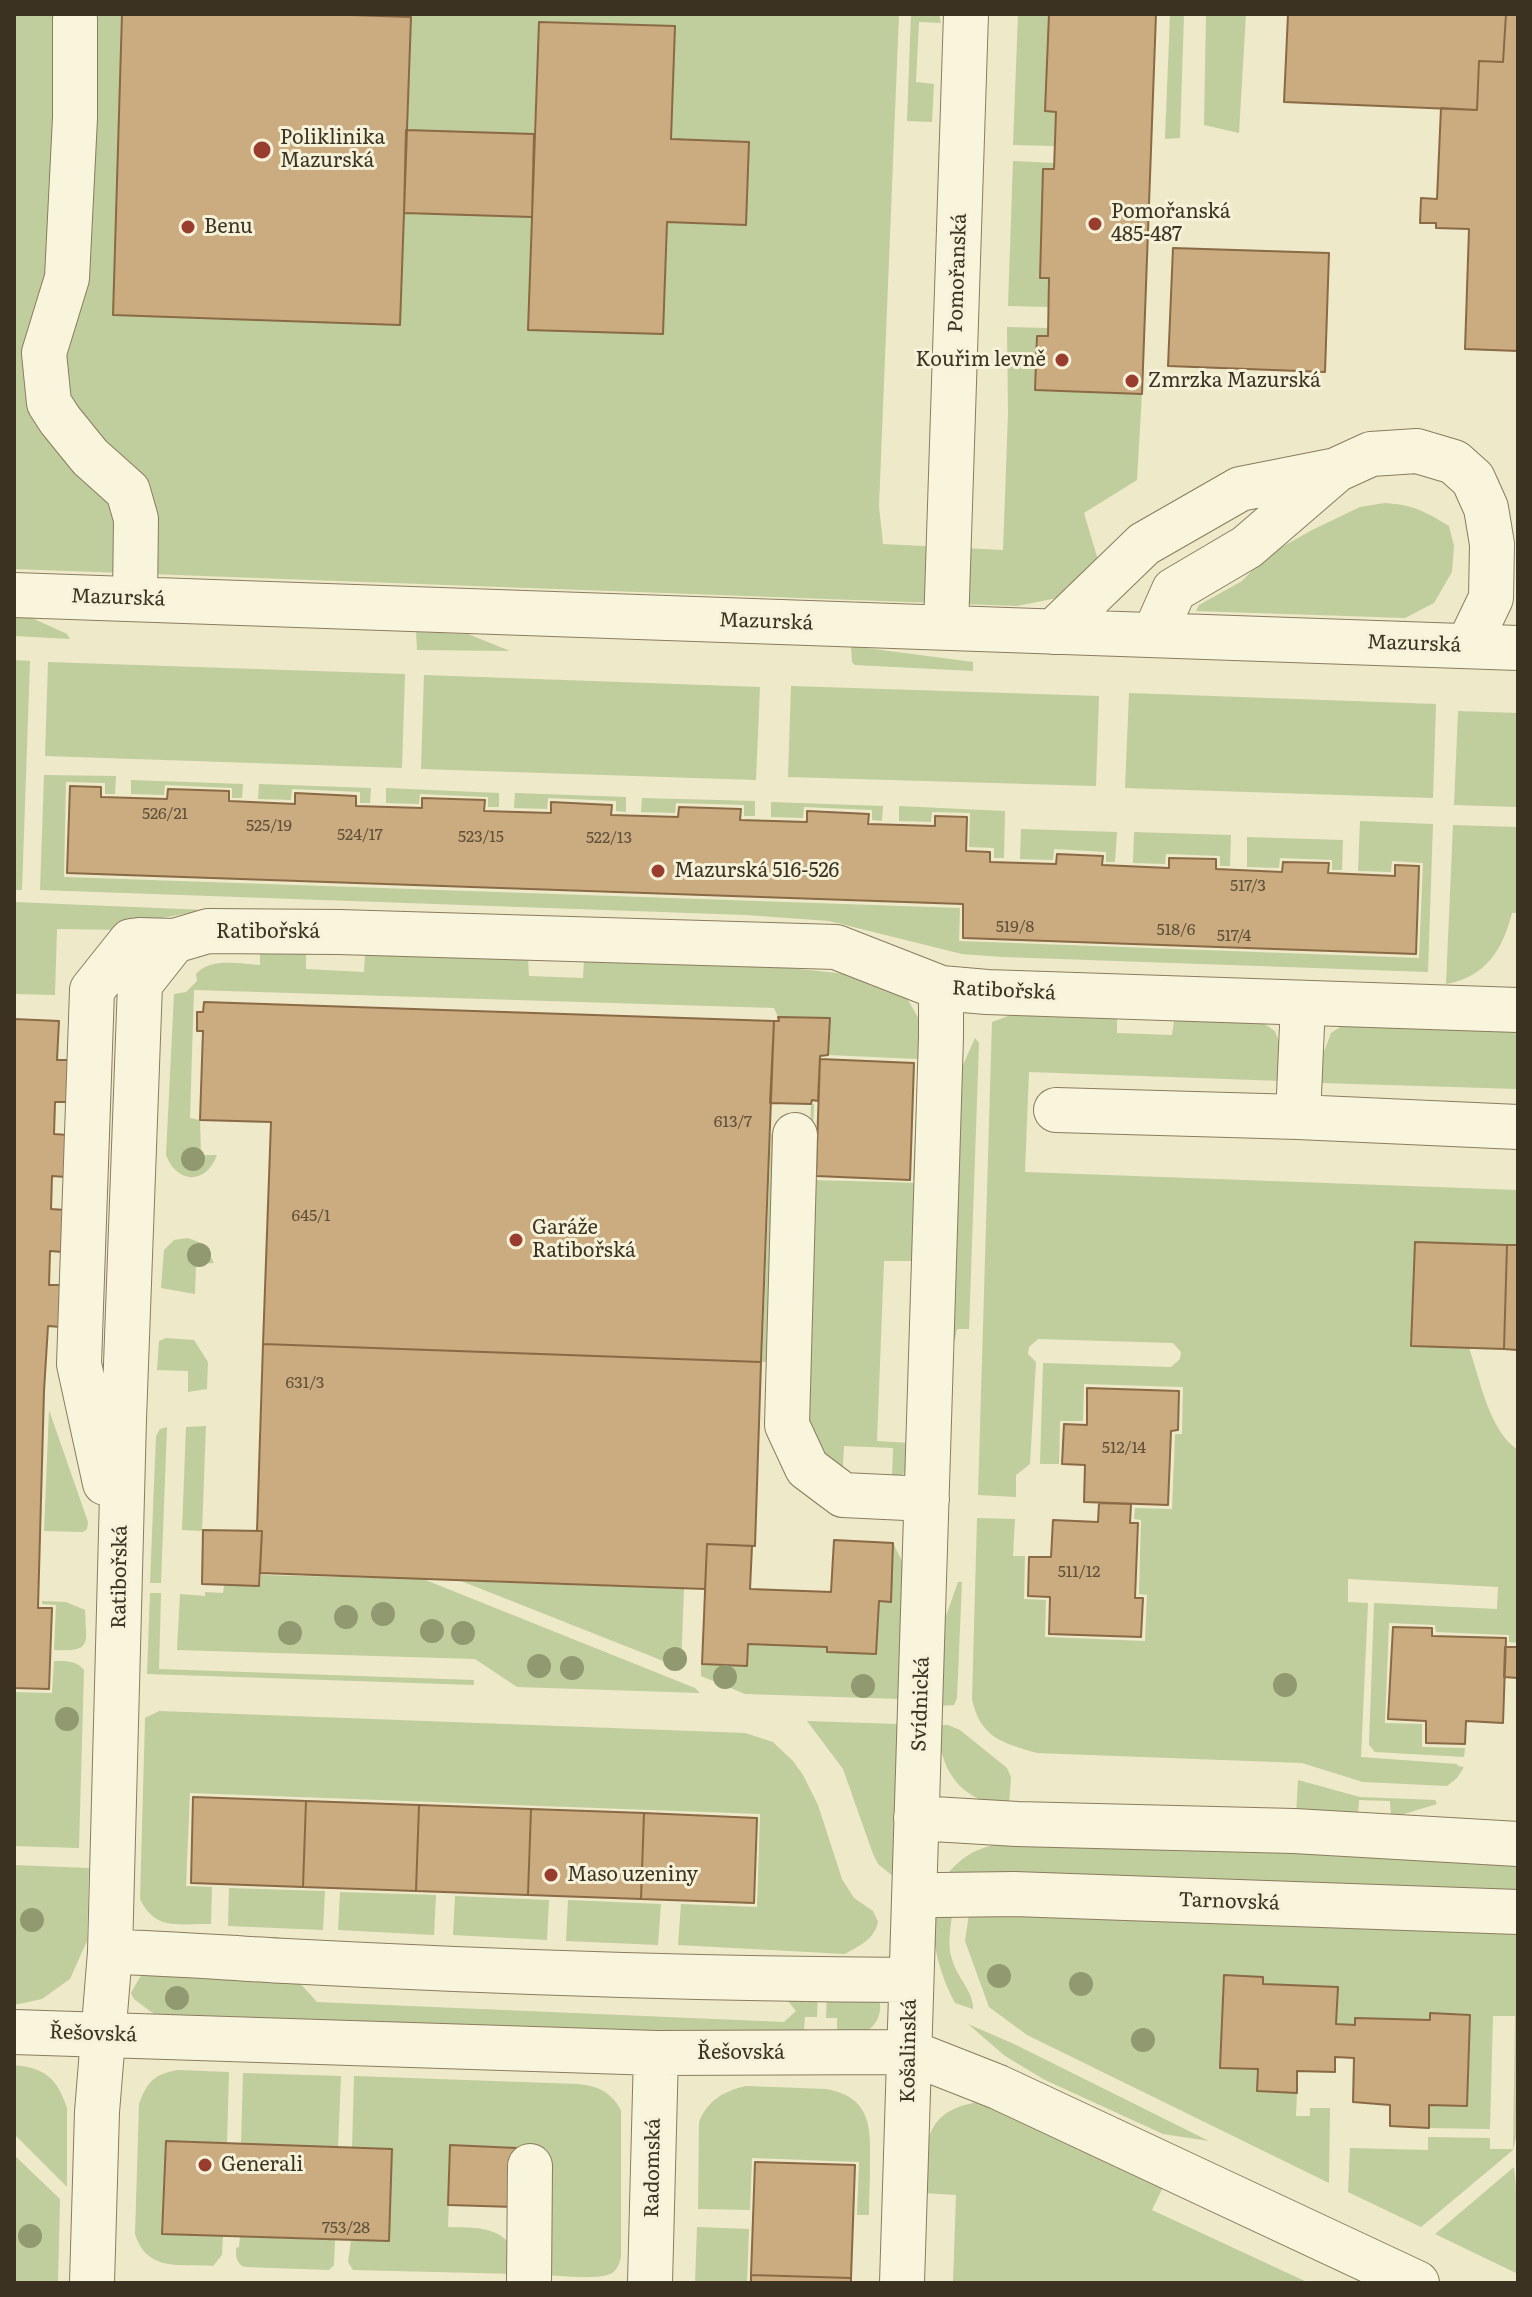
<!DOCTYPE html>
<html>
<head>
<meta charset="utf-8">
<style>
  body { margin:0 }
  #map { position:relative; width:1532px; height:2297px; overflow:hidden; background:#eee9c9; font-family:Literata,serif }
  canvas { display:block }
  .frame { position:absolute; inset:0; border:16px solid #3b3221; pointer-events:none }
</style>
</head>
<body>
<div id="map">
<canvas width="1532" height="2297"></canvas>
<div class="frame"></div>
</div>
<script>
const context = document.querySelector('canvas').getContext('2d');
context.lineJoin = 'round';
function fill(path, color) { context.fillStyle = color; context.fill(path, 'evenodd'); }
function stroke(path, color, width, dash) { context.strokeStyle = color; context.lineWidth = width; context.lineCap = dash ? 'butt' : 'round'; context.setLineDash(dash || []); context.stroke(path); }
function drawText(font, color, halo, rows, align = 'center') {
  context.font = font + ' Literata,serif'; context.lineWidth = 6; context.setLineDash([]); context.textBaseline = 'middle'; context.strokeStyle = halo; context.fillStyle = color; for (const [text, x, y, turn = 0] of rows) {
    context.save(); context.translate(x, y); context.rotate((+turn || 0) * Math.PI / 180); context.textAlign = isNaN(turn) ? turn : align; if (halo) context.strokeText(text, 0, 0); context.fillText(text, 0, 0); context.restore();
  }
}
fill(new Path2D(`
  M14 14H122L113 315 399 325 404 213 532 217 528 329 663 333 667 222 745 225 749 142 671 139 674 26 539 22 534 134 406 130 410 17 322 14H899L879 506 883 544 1003 550 1008 413 1007 327 1048 328V336H1037L1036 390 1142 394 1137 480 1084 513 1098 560 1062 597 1017 606 14 569Z
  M911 14H939L941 23 919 22 916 82 934 84 932 122 907 121Z
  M1018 14H1049L1045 111 1056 112 1054 146 1013 145Z
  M1170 14H1184L1180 138 1165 139Z
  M1206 14H1246L1239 133 1204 125Z
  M1013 161 1054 163V169L1043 170 1040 277 1049 278V307L1008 306Z
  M1385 503C1414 505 1424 511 1449 526L1454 546 1452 572 1434 603 1405 618 1196 611 1199 605 1242 581 1266 556 1312 530 1360 507Z
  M14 617 32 618 67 634 70 639 14 636Z
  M416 632 468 634 510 651 417 650Z
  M851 646 973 662V671L855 665 852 662Z
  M14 660 30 661 22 890H14Z
  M48 662 405 674 402 768 45 756Z
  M424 675 760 687 756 780 421 769Z
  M791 686 1099 696 1096 786 788 777Z
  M1129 693 1436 704 1433 798 1125 788Z
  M1458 711 1518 713V807L1454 805Z
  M44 775 116 776 115 794H105V783L66 782 64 877 960 908 959 941 1419 958 1423 863 1392 861 1391 872 1358 871 1360 821 1433 824 1428 972 1003 957 962 954 829 921 746 915 40 890Z
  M131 780 243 784 242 798H232V788L165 785 164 795 131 794Z
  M259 784 371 788 370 803H360V792L292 789 291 800 258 799Z
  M386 788 499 793V807H488V797L420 794 419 804 386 803Z
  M515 793 626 797V812L616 811V801L548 798 547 809 514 808Z
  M642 798 755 801V816H744V805L676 803 675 813 641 812Z
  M771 802 883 806 882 821 872 820V810L804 807 803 818 771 817Z
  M899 806 1005 811 1004 858H994V848L969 847 970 813 932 812 931 822 899 821Z
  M1453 825 1518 827V913H1512C1503 949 1486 977 1446 984Z
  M1021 829 1117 832 1115 862H1106V852L1054 849 1053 860 1020 859Z
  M1134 832 1231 835 1230 866H1220V856L1166 854 1165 864 1133 863Z
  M1247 837 1343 840 1342 870H1332V860L1280 858 1279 868 1247 867Z
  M14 902 206 910 162 918 128 930 57 929 55 995 14 994Z
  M260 949 306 951V969L364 972 365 953 528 958 529 976 583 978 584 961 790 968 856 975 890 987 908 1000 920 1021 919 1180H913L918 1059 828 1055 829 1018 778 1017 774 1008 194 990 190 1118 200 1120 201 1155H217C206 1185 177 1184 166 1155L174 994 186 992 197 981 196 974C210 957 241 964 260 965Z
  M1019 1012H1117V1033L1172 1035 1175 1014 1254 1017 1275 1031 1284 1055 1282 1081 1029 1072 1025 1172 1518 1190V1245L1415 1243 1411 1346 1469 1348C1480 1379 1489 1431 1518 1450V1643L1509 1642V1635L1436 1632 1435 1625 1389 1623 1385 1723 1422 1724V1747L1465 1748 1464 1757 1375 1752 1369 1745 1374 1603 1497 1609 1498 1587 1348 1579V1602L1368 1603 1361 1757 1457 1764 1458 1766 1464 1767 1457 1778 1447 1786 1363 1782 1302 1763 1037 1753C1003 1743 980 1738 972 1699L977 1518 1015 1519 1013 1556H1025L1024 1599 1046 1600 1045 1637 1145 1641 1147 1595 1139 1594 1141 1520 1134 1519 1135 1508 1172 1509 1175 1434H1182L1183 1387 1084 1384 1083 1421H1060L1059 1464H1040L1043 1363 1171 1367 1180 1359 1181 1352 1173 1343 1038 1339 1029 1347 1028 1354 1036 1362 1030 1464 1016 1475V1497L978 1495 992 1022Z
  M1351 1020 1518 1027V1089L1322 1083V1057L1331 1033Z
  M975 1038 979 1043 969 1329H957L955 1340 951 1339 961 1080 963 1065Z
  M811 1104H814L812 1180 920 1183 916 1261H884L877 1441 910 1443C909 1461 912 1474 892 1480L893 1448 844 1446 842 1481 798 1422Z
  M771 1134 781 1136 776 1361 762 1362Z
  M188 1238 204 1244 214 1263 196 1264 195 1294 161 1288 164 1250 174 1240Z
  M166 1338 194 1340 208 1362 207 1389 188 1392V1371L157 1370 159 1341Z
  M49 1410 88 1522 87 1529 83 1532 44 1531Z
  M206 1426 202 1531 182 1530 186 1427Z
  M167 1427 161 1583H150L156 1436 160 1429Z
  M893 1543 903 1563 901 1699 745 1694 701 1676V1665L747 1666 748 1644 827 1647V1652L876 1654 879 1601H891Z
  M261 1575 423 1579 695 1688 700 1693 517 1687 475 1659 177 1650 180 1594 205 1596V1592L223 1593 224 1586H260Z
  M461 1581 684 1589 681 1668Z
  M958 1582H962L957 1698 954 1705 938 1706 941 1630Z
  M150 1593H161L159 1669 474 1680V1685L147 1674Z
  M42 1601 66 1602 85 1610C86 1644 93 1652 54 1650L56 1605 42 1604Z
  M54 1661C65 1661 76 1660 84 1670L79 1848 14 1846V1692L52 1693Z
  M159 1711 745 1733 773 1742 793 1761 803 1775 818 1805 842 1879 854 1898 873 1911 878 1922C874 1940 860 1945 845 1954L678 1945 681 1904 757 1907 760 1814 190 1793 186 1886 212 1887 211 1924C179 1923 156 1932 140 1899L145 1718Z
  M807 1721 898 1724 894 1877 878 1864 873 1854 843 1769Z
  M938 1725H948L960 1730 1007 1768 1011 1777 1009 1807C1000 1804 987 1803 979 1799 949 1785 939 1756 938 1725Z
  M1298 1780 1360 1797 1435 1800 1437 1804 1391 1818 1390 1801 1359 1800 1358 1817 1296 1815Z
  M1003 1843 1518 1859V1894L944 1878C963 1855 974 1849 1003 1843Z
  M14 1865 89 1868 87 1941 70 1979 42 1999 14 2005Z
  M229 1888 325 1891 323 1930 228 1926Z
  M340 1892 436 1895 434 1935 338 1930Z
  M455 1896 549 1900 547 1940 453 1935Z
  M568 1900 661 1904 658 1945 566 1941Z
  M969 1914 1518 1932V2129L1513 2150 1421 2227 1348 2192 1350 2148 1428 2150V2137L1490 2138V2149H1513L1515 2016H1493L1490 2129 1429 2128V2105L1467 2106 1470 2015 1431 2013 1430 2020 1355 2018V2025L1336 2024 1337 1987 1263 1984V1977L1224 1975 1220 2068 1258 2069 1257 2091 1297 2093 1296 2116H1310V2108H1330L1329 2183 1027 2035 989 2007 965 1941Z
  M932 1916H952C950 1932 947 1947 953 1962 958 1978 974 1993 973 2009L955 2003C940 1975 933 1947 932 1916Z
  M161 1964 287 1969 317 2002 784 2022 796 2011 778 1989 818 1990 817 2017H805L804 2029 816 2031V2036L154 2014 134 1999 131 1993 140 1977Z
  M827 1990 879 1999C883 2011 877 2027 864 2032 856 2034 844 2032 837 2031V2018H826Z
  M968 2024 1014 2044 1209 2141 1163 2134 1045 2080 1005 2056Z
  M14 2065C45 2068 57 2078 67 2108V2187L14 2134Z
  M178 2070 229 2072 227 2143 166 2141 162 2233 223 2236 222 2255 213 2266C180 2264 147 2272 135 2234L139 2104C147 2082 154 2074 178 2070Z
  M243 2073 341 2076 338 2147 241 2144Z
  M354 2076 578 2084C598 2086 611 2092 621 2110V2257C619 2264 618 2269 612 2273 598 2281 558 2275 541 2275L544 2148 451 2145 448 2227C471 2228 500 2225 513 2249 516 2256 516 2267 518 2274L353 2270 348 2262 351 2241 389 2240 392 2150 352 2148Z
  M746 2086 826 2089C871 2097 871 2127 870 2165 870 2181 869 2198 869 2215H857L859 2162 752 2158 750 2210 698 2209 699 2122C708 2100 724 2091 746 2086Z
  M985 2101 1167 2179 1152 2210 1309 2283H953L956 2195 922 2193C927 2141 922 2109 985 2101Z
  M14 2155 60 2199 58 2283H14Z
  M1514 2167 1518 2208V2274L1435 2234Z
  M697 2227 749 2229 747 2283H695Z
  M240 2237 335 2240 334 2265 329 2270 245 2267C236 2264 236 2256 236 2248L239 2247Z`), '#c0cd9d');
const building = new Path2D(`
  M122 14H322L411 17 400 325 113 315Z
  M1049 14H1156L1142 394 1035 390 1037 336H1048L1049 278H1040L1043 169H1054L1056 112 1045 111Z
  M1288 14H1506L1503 62 1479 61 1477 110 1284 102Z
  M1506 14H1518V351L1465 349 1469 229 1436 228V223H1420L1421 198 1437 199 1441 108 1477 110 1479 61 1503 62Z
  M539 22 675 26 671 139 749 142 746 225 667 222 663 334 528 330Z
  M406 130 534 134 532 217 404 213Z
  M1173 248 1329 253 1325 372 1168 366Z
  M70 786 101 787V797L167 799 168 789 229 791V801L295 804V793L356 796V806L422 808V798L485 800 484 811 551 813V802L612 805 611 815 678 817 679 807 741 809 740 820 807 822V811L869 814 868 824 935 826V816L967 817 966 851 990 852V862L1056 864 1057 854 1103 856 1102 865 1169 868V858L1216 859V869L1282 872 1283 862 1329 863 1328 873 1395 876V865L1419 866 1416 954 963 938V904L67 873Z
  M204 1002 774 1021 761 1362 263 1344 271 1122 200 1120 203 1031H197V1012H203Z
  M778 1017 830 1018 828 1055 820 1056 818 1101 812 1100 811 1104 770 1103 774 1021H779Z
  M14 1019 59 1021 57 1060H70L69 1102H55L54 1134 68 1135 66 1177 52 1176 51 1209 65 1210 63 1252 50 1251 49 1285H63L61 1327 48 1326 44 1391 38 1608H52L49 1689 14 1688Z
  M820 1059 914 1063 910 1180 816 1176Z
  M1415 1242 1507 1245 1504 1349 1411 1346Z
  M1507 1245H1518V1350L1504 1349Z
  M263 1344 761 1362 755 1546 707 1544 705 1589 260 1573 262 1531H257Z
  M1087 1388 1179 1391 1178 1430 1171 1431 1168 1505 1084 1502 1085 1465 1062 1464 1064 1424 1087 1425Z
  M1099 1503 1131 1504 1130 1523H1138L1135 1598H1143L1141 1637 1049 1634 1050 1597 1028 1596 1029 1557H1051L1053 1520 1098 1522Z
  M203 1530 262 1531 259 1586 202 1584Z
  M834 1540 893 1543 891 1602 879 1601 876 1654 827 1652V1647L748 1644 747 1666 702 1664 707 1544 752 1546 750 1589 831 1592Z
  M1393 1627 1432 1628V1636L1506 1638 1503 1723 1466 1721 1465 1744 1426 1743V1721L1388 1719Z
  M1505 1647H1518V1678L1504 1677Z
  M193 1797 306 1801 303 1887 191 1883Z
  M306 1801 419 1805 416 1891 303 1887Z
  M419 1805 531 1809 528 1895 416 1891Z
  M531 1809 644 1813 641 1899 528 1895Z
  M644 1813 757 1818 754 1903 641 1899Z
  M1224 1975 1263 1977V1984L1338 1987 1336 2024 1355 2025V2018L1430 2020V2013L1470 2015 1467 2106 1429 2105V2128L1390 2126V2105L1353 2102 1354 2058 1335 2057V2072L1297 2071V2093L1257 2091 1258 2069 1220 2068Z
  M166 2141 392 2149 389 2241 162 2234Z
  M450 2145 517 2148 515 2207 448 2205Z
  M755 2162 855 2165 851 2278 751 2275Z
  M751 2275 851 2278V2283H751Z`);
fill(building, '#cbab80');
stroke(building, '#896a44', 2);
const minor = new Path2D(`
  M75 19V118L67 278 44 353 49 403 60 420 90 457 128 491 136 519 135 599
  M14 595 1518 648
  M946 628 966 14
  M1053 632 1144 544 1240 489 1336 470 1371 454 1417 451 1454 462 1473 479 1486 508 1492 544 1491 598 1468 646
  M1154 635 1174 590 1247 547 1334 472
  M1056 1110 1298 1117 1303 1003
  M1298 1117 1518 1127
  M795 1135 787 1425 807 1468 843 1495 927 1499
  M105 1483 79 1364 92 990 131 941 139 940 174 941
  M916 1818 1017 1824 1294 1831 1518 1844
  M939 1895 1014 1894 1518 1912
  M110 1952C169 1953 227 1958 286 1961 494 1972 703 1979 911 1980
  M14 2032 656 2053 909 2052 998 2087 1417 2283
  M92 2283 97 2112 110 1952 124 1419 140 984 174 941 208 931 339 932 836 947 941 988 987 992 1518 1010
  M529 2283 530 2166
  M650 2283 656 2053
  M902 2283 941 1037V988`);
stroke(minor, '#8a7c5e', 46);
stroke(minor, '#f9f5dd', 44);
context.fillStyle = '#909970';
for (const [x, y] of [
  [193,1159],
  [199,1255],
  [383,1614],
  [346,1617],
  [432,1631],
  [290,1633],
  [463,1633],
  [675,1659],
  [539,1666],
  [572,1668],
  [725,1677],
  [1285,1685],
  [863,1686],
  [67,1719],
  [32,1920],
  [999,1976],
  [1081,1984],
  [177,1998],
  [1143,2040],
  [30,2236]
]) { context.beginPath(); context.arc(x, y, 12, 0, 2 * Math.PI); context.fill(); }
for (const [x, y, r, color] of [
  [262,150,10,"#993e2f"],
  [1095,224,8,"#993e2f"],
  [188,227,8,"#993e2f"],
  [1062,360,8,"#993e2f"],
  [1132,381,8,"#993e2f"],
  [658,871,8,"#993e2f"],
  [516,1240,8,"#993e2f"],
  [551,1875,8,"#993e2f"],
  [205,2165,8,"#993e2f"]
]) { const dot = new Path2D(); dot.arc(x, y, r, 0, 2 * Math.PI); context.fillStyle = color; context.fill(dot); stroke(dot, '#f6f2d9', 3); }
drawText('16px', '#5f5039', null, [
  ["526/21",165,814],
  ["525/19",269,826],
  ["524/17",360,835],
  ["523/15",481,837],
  ["522/13",609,838],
  ["517/3",1248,886],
  ["519/8",1015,927],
  ["518/6",1176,930],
  ["517/4",1234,936],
  ["613/7",733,1122],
  ["645/1",311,1216],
  ["631/3",305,1383],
  ["512/14",1124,1448],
  ["511/12",1079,1572],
  ["753/28",346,2228]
]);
drawText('20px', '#3b3221', '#f6f2d9', [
  ["Poliklinika",280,138],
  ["Mazurská",280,161],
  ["Pomořanská",1111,212],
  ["485-487",1111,235],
  ["Benu",204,227],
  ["Kouřim levně",1046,360,"right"],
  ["Zmrzka Mazurská",1148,381],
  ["Mazurská 516-526",674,871],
  ["Garáže",532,1228],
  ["Ratibořská",532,1251],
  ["Maso uzeniny",567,1875],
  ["Generali",221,2165]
], 'left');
drawText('20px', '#3b3221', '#f6f2d9', [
  ["Pomořanská",958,273,-88],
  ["Mazurská",118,598,2],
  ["Mazurská",766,622,2],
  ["Mazurská",1414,644,2],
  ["Ratibořská",268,932],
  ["Ratibořská",1004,991,3],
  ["Ratibořská",120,1577,-89],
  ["Svídnická",921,1704,-88],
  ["Tarnovská",1229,1902,2],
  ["Řešovská",93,2034,2],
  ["Košalinská",909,2051,-89],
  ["Řešovská",741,2053],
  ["Radomská",653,2168,-89]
]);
</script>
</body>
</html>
